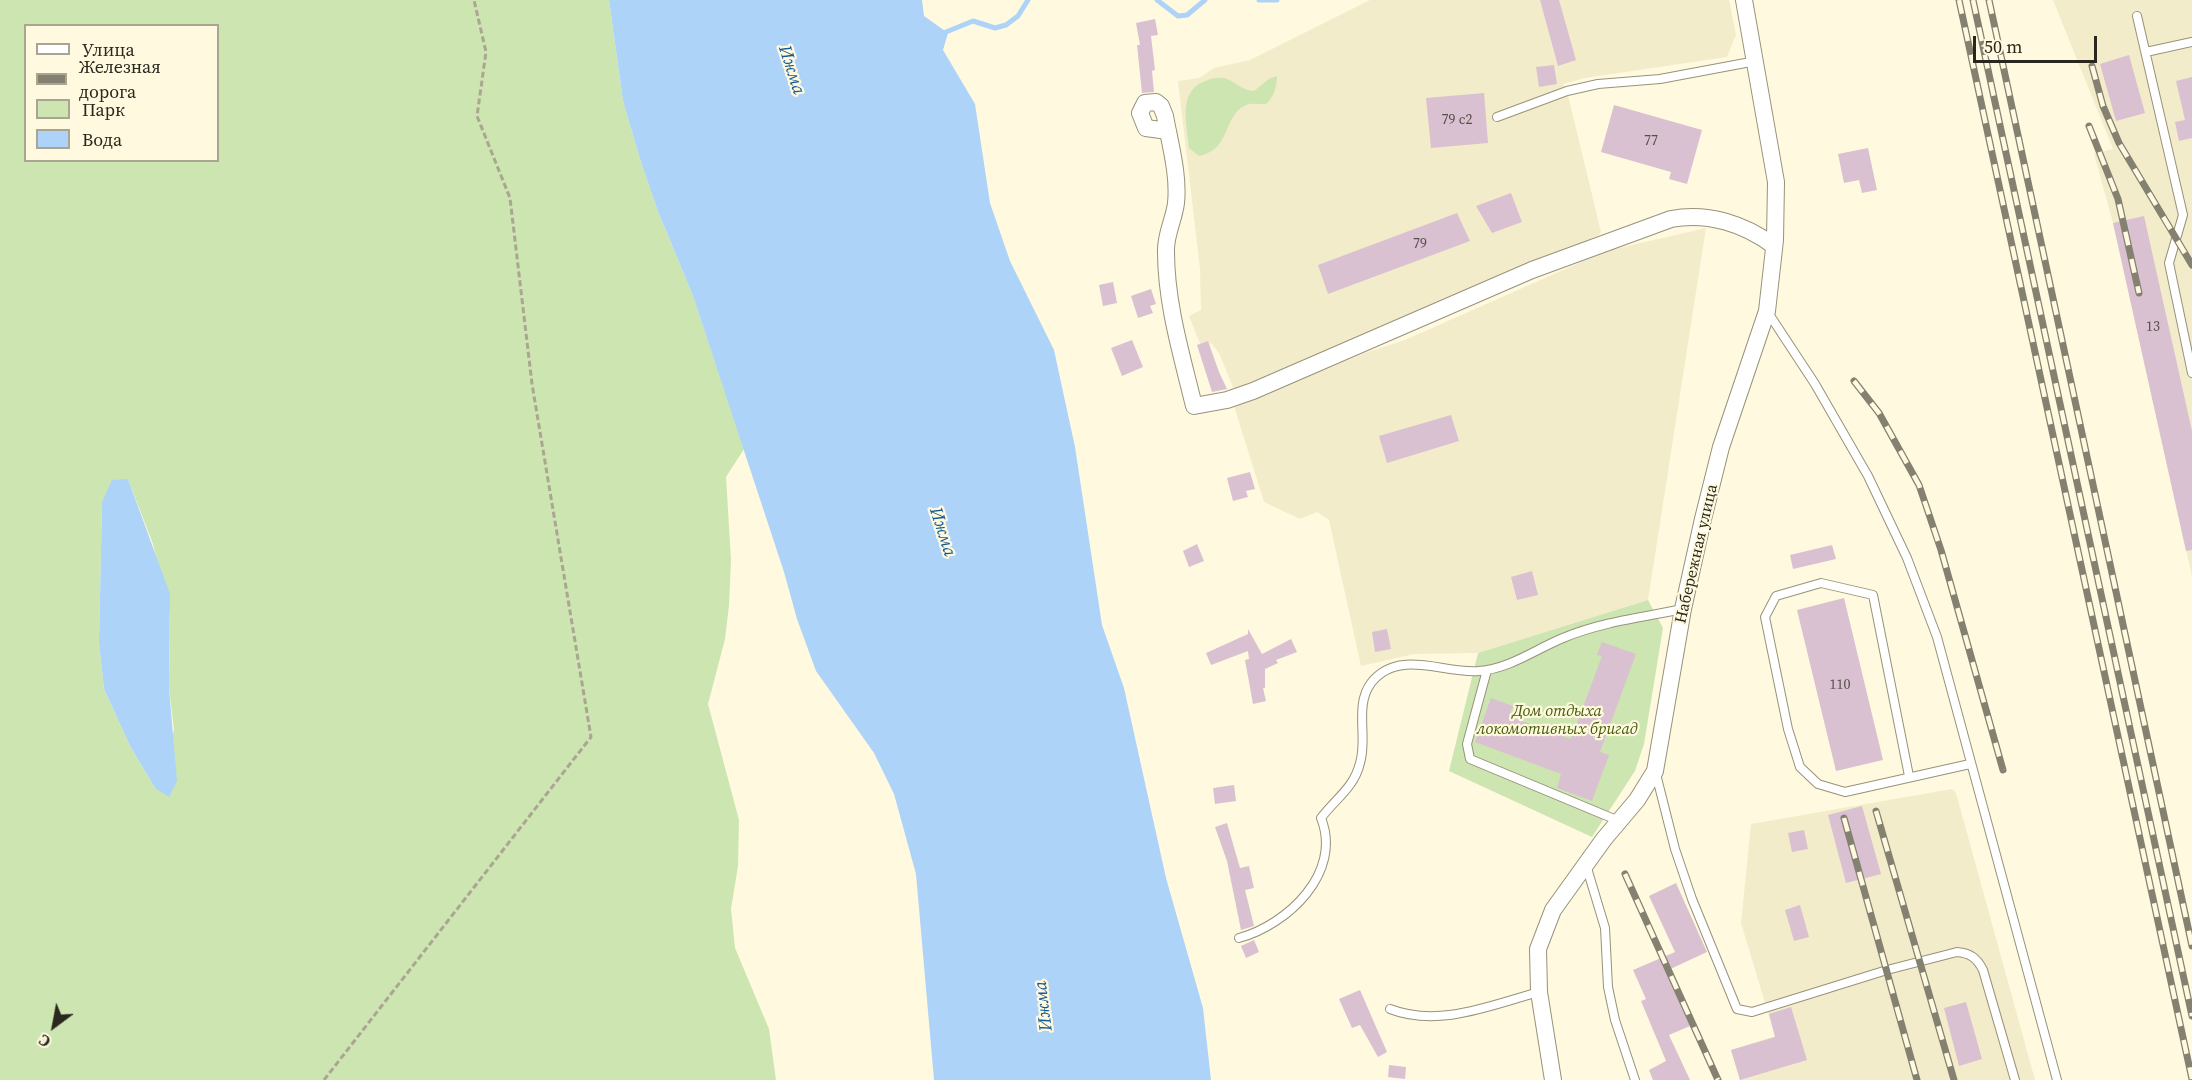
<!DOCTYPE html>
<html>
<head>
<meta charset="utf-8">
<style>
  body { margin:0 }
  #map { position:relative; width:2192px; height:1080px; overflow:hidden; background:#fff9df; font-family:"Source Serif 4",serif }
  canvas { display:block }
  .legend { position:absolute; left:24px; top:24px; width:195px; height:138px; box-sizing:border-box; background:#fff9df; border:2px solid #aaa592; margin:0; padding:8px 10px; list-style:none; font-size:18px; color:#2a281e }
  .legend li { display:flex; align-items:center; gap:12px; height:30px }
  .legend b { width:30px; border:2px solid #aaa592 }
  .north { position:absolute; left:24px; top:996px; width:60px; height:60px; -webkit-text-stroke:4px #fff9df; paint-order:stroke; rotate:212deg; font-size:16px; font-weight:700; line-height:24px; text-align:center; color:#2a281e }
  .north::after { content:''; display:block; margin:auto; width:21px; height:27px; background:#2a281e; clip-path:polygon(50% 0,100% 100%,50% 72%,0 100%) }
  .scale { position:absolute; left:1973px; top:36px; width:124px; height:27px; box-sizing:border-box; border:3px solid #2a281e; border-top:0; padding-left:8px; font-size:18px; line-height:21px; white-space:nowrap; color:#2a281e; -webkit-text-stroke:4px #fff9df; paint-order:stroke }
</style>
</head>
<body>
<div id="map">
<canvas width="2192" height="1080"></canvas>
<ul class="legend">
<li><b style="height:8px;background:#fff"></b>Улица</li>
<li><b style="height:8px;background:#858171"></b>Железная дорога</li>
<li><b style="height:16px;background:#cde5b0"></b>Парк</li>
<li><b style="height:16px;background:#aed3f8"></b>Вода</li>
</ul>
<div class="north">С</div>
<div class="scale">50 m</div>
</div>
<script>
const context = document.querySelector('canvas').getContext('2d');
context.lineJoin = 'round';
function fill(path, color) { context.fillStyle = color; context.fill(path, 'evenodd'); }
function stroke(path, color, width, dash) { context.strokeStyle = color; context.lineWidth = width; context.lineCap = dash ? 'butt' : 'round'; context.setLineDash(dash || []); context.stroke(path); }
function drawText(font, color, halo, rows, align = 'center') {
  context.font = font + ' "Source Serif 4",serif'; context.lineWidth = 4.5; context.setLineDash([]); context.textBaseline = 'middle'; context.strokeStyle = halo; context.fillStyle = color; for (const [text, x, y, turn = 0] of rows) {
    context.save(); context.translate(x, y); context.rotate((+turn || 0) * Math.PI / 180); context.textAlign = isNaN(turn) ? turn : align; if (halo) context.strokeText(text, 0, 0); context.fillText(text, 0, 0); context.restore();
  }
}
fill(new Path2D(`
  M1370 0H1729L1736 35 1727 57 1585 78 1563 84 1567 91 1601 232 1599 235 1235 392 1219 353 1211 343 1201 346 1189 316 1201 310 1200 269 1178 81 1199 78 1214 68 1250 60Z
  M2053 0H2192V576L2113 223 2094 154 2113 149Z
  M1706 228 1648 600 1478 653 1414 654 1361 666 1329 520 1317 512 1300 519 1264 502 1234 406 1365 353 1405 340 1606 251Z
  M1952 789 1956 793 2035 1080H1740L1731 1050 1775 1036 1741 923 1751 824Z`), '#f3eccb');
fill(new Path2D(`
  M0 0H609L623 101 639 156 657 209 693 296 744 449 726 477 731 560 729 605 725 639 708 704 739 820 738 866 731 909 735 948 769 1029 776 1080H0ZM26 26H218V160H26ZM128 479 153 544 170 613 169 688 174 730 155 788 130 746 104 689 99 643 102 502Z
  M1277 76C1277 87 1274 97 1266 104 1259 105 1253 102 1246 105 1222 116 1232 149 1199 156L1189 148C1187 124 1177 92 1205 81 1212 78 1217 77 1224 78 1235 81 1243 91 1254 91L1270 78Z
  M1648 600 1663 628 1644 744 1635 771 1592 837 1449 771 1478 653Z`), '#cde5b0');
fill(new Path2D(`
  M609 0H922L924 16 948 33 943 50 975 104 990 203 1010 261 1054 350 1075 447 1102 625 1124 688 1166 878 1203 1008 1211 1080H934L916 874 894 794 874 753 816 671 797 619 784 572 693 296 657 209 639 156 623 101Z
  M128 479 170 594 169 688 177 781 169 797 155 788 130 746 104 689 99 643 102 502 112 480Z`), '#aed3f8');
stroke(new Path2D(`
  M1157 0 1178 16 1187 15 1205 0
  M1259 0H1277
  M941 34 973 21 995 28 1006 25 1018 16 1028 0`), '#aed3f8', 5);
fill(new Path2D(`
  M1540 0H1559L1576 60 1558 66Z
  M1155 19 1158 35 1151 36 1155 70 1152 71 1154 92 1142 93 1137 45H1140L1136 23Z
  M2129 55 2145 113 2116 121 2100 64Z
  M1554 65 1557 84 1539 87 1536 67Z
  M2192 77V138L2179 141 2175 122 2185 120 2176 81Z
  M1484 93 1488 143 1431 148 1426 98Z
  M1614 105 1702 130 1687 184 1669 179 1671 172 1601 152Z
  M1868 148 1877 190 1862 193 1859 180 1844 183 1838 154Z
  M1511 193 1522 222 1492 233 1476 206Z
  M1457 213 1470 241 1328 294 1318 265Z
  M2144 216 2192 431V550L2186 551 2113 223Z
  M1113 282 1117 303 1103 306 1099 285Z
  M1151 289 1156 304 1150 306 1153 313 1138 318 1131 296Z
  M1132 340 1143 367 1122 376 1111 348Z
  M1208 341 1219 372 1227 389 1212 392 1197 345Z
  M1451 415 1459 441 1387 463 1379 436Z
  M1250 472 1255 489 1246 491 1248 497 1233 501 1227 478Z
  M1197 544 1204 561 1189 567 1183 551Z
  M1832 545 1836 559 1793 569 1790 555Z
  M1532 571 1538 595 1517 600 1511 577Z
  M1844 598 1883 760 1836 771 1797 610Z
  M1248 629 1262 654 1291 639 1297 652 1276 660 1278 663 1265 669V688H1263L1266 701 1253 704 1245 660 1249 659 1248 651 1211 665 1206 653 1248 634Z
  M1387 629 1391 649 1375 652 1372 632Z
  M1602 642 1636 654 1600 752 1609 755 1592 801 1557 788 1561 774 1475 742 1491 698 1513 706 1509 716 1571 739 1602 656 1597 655Z
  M1234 785 1236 801 1215 804 1213 788Z
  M1862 806 1881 874 1846 883 1828 815Z
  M1227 823 1240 868 1249 866 1254 888 1245 890 1254 926 1241 930 1227 861 1215 827Z
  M1804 830 1808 849 1792 852 1788 833Z
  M1676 883 1707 952 1666 971 1690 1026 1669 1035 1690 1080H1653L1649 1070 1666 1061 1641 1001 1646 999 1633 970 1675 952 1649 896Z
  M1800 905 1809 937 1794 941 1785 910Z
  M1254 940 1259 952 1246 958 1241 946Z
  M1360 990 1387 1052 1378 1057 1360 1025 1352 1028 1339 999Z
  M1966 1002 1982 1059 1959 1066 1944 1008Z
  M1791 1007 1807 1060 1740 1080 1731 1050 1775 1037 1769 1014Z
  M1389 1065 1406 1067 1405 1079 1388 1077Z`), '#d9c1d1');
const service = new Path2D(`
  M2137 16 2183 215 2169 263 2192 373
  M2146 52 2192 42
  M1497 117 1567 91 1598 84 1660 79 1756 61
  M1767 311 1815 384 1868 476 1907 558 1937 637 2057 1080
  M1487 670 1467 744 1470 759 1619 821
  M1656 774 1675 849 1692 899 1737 1009 1752 1012 1887 970 1957 952C1970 953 1977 958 1983 970L2015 1080
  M1909 776 1873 595 1821 583 1776 596 1765 617 1788 729 1800 767 1818 784 1845 792 1970 764
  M1586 865 1605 928 1608 987 1615 1020 1635 1080
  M1239 938C1287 925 1343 873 1321 818 1336 798 1354 788 1360 763 1368 738 1354 706 1371 683 1398 648 1443 674 1479 671 1509 669 1536 649 1563 638 1601 622 1644 617 1683 609
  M1390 1009C1439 1028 1491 1005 1539 992`);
const minor = new Path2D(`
  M1168 131 1146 128 1140 113 1145 103 1156 102 1161 106 1165 116C1170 144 1179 175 1176 203 1174 220 1165 235 1166 252 1166 304 1182 356 1194 406L1227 400 1253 391 1532 270 1671 219C1708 212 1745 224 1774 246
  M1553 1080 1539 992 1538 949 1553 910 1604 839 1637 800 1655 771 1683 609 1703 519 1721 447 1767 311 1775 240 1776 182 1744 0`);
stroke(service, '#97927b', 10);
stroke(minor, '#97927b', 18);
stroke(new Path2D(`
  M324 1080 591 737 532 384 510 198 477 116 486 52 474 0`), '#aaa692', 3, [6, 3]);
stroke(service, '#fff', 8);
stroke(minor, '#fff', 16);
const rail = new Path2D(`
  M1959 0 2192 1079
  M1973 0 2192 1016
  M1989 0 2192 946
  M2092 66 2103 106 2119 143 2192 265
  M2089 126 2118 199 2139 293
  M1854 381 1879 413 1919 485 1941 550 2003 770
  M1876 811 1954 1080
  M1844 818 1917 1080
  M1625 874 1718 1080`);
stroke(rail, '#858171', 7);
stroke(rail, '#fff9df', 4.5, [14]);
drawText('14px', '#564e4b', null, [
  ["79 с2",1457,120],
  ["77",1651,141],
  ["79",1420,244],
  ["13",2153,327],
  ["110",1840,685]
]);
drawText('16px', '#2a281e', '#fff9df', [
  ["Набережная улица",1697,554,-77]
]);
drawText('italic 16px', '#415c05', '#fff9df', [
  ["Дом отдыха",1557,712],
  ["локомотивных бригад",1557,730]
]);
drawText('italic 18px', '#13588f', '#fff9df', [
  ["Ижма",791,70,72],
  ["Ижма",942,532,72],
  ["Ижма",1044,1006,-97]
]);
</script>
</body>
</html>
